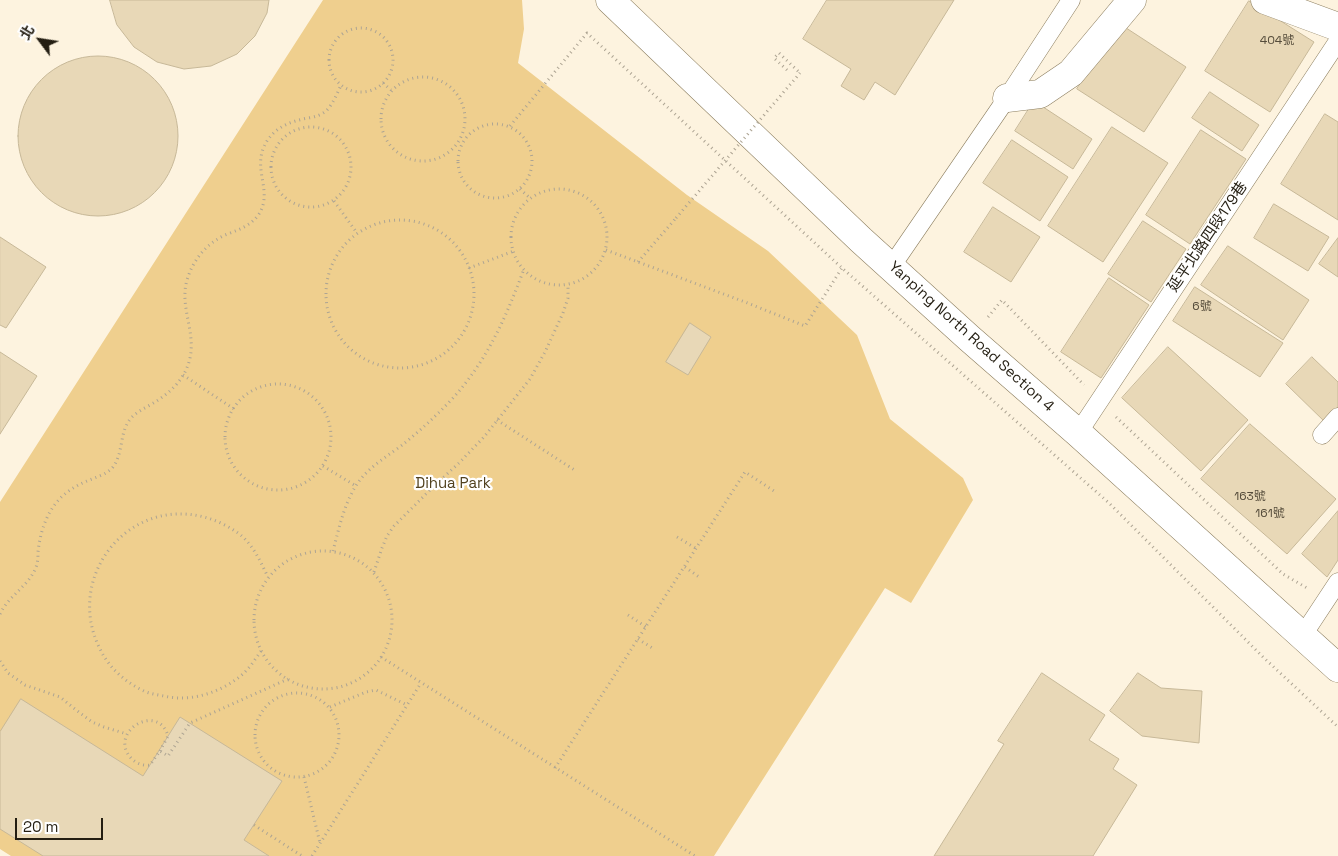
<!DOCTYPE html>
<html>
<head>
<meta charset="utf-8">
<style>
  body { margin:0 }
  #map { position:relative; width:1338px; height:856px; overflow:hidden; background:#fdf3df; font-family:"Space Grotesk","Noto Sans TC",sans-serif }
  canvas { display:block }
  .north { position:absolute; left:15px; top:15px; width:50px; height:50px; -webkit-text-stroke:4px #fff; paint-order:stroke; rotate:301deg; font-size:14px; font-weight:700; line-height:20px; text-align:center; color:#241e12 }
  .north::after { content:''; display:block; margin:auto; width:18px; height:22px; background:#241e12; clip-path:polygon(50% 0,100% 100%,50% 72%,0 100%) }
  .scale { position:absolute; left:15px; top:818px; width:88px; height:22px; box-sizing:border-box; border:2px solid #241e12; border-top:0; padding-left:6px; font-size:15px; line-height:18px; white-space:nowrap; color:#241e12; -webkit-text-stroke:4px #fff; paint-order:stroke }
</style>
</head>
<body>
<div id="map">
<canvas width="1338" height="856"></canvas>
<div class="north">北</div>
<div class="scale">20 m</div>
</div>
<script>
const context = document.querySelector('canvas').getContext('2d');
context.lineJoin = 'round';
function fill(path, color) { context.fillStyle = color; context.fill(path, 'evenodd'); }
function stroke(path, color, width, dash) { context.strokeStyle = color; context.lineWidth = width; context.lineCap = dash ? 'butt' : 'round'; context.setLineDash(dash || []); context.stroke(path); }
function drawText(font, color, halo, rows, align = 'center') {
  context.font = font + ' "Space Grotesk","Noto Sans TC",sans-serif'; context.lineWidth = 4.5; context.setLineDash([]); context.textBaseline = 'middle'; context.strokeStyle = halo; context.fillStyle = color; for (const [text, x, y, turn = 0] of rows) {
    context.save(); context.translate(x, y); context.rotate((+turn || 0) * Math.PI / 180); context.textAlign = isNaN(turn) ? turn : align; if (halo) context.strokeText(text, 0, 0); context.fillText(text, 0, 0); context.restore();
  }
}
fill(new Path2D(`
  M323 0H522L524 29 518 63 687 195 768 251 857 335 890 419 963 478 973 500 911 603 885 588 714 856H11L0 849V502Z`), '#efcf8e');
const building = new Path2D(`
  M110 0H269L267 13 255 36 237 54 211 66 184 69 157 62 134 47 117 25Z
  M827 0H954L895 95 875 82 864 100 841 86 851 69 803 39Z
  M1249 1 1314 42 1270 112 1205 71Z
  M1120 24 1186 67 1144 132 1077 89Z
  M18 136a80 80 0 1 1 160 0a80 80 0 1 1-160 0Z
  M1210 92 1259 125 1242 151 1192 118Z
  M1034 101 1092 139 1073 169 1015 131Z
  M1325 114 1338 122V220L1281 184Z
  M1112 127 1168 163 1103 262 1048 226Z
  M1201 130 1246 159 1190 244 1146 215Z
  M1012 140 1068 177 1040 221 983 183Z
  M1274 204 1329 237 1308 271 1254 238Z
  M993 207 1040 237 1011 282 964 252Z
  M1143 221 1186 249 1151 302 1108 274Z
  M0 237 46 267 6 328 0 325Z
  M1338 238V277L1319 264Z
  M1228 246 1309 300 1283 340 1201 285Z
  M1109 278 1149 305 1101 378 1061 352Z
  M1195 287 1283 343 1260 377 1173 321Z
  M690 323 711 337 688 375 666 362Z
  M1168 347 1248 420 1201 471 1122 398Z
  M0 352 37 376 0 434Z
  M1312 357 1338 382V410L1326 423 1286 384Z
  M1250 424 1336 499 1287 554 1201 479Z
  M1338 511V560L1327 577 1302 554Z
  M1042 673 1105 715 1089 740 1119 759 1113 769 1137 785 1093 856H934L1004 744 998 741Z
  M1138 673 1161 688 1202 691 1199 743 1142 736 1110 711Z
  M21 699 143 776 180 717 282 781 244 840 269 856H43L0 829V732Z`);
fill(building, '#e8d8b7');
stroke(building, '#c7b898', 1);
const lane = new Path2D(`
  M891 267 1007 98 1071 0
  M1078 433 1338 41
  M1322 435 1338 417
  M1303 635 1338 582`);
const street = new Path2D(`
  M1265 0 1338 27
  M1007 98 1040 94 1071 73 1132 0`);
const secondary = new Path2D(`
  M610 0 861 240 969 338 1078 433 1338 668`);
stroke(lane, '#8c7e5f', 19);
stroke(street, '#8c7e5f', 29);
stroke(secondary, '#8c7e5f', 29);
stroke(new Path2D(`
  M329 60a32 32 0 1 1 64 0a32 32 0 1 1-64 0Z
  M787 70 774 58 779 53 800 73
  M381 119a42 42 0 1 1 84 0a42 42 0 1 1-84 0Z
  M383 83 391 90
  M458 161a37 37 0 1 1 74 0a37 37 0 1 1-74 0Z
  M510 126 587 33 842 268 1109 503 1263 657 1338 727
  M271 167a40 40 0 1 1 80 0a40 40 0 1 1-80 0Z
  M520 189 530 198
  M511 237a48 48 0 1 1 96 0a48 48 0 1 1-96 0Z
  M334 201 357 233
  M326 294a74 74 0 1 1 148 0a74 74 0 1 1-148 0Z
  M606 250 745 302 805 326 842 268
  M638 262 676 218
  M469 268 514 251
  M988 317 1002 300 1084 385
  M183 375 234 409
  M225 437a53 53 0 1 1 106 0a53 53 0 1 1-106 0Z
  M1116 417 1283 574 1307 588
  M497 420 576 471
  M323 466 356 486
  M677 537 697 549
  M333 551C339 528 344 504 357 484 368 467 391 454 406 442 423 428 438 414 453 398 488 359 506 317 524 269
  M254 620a69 69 0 1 1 138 0a69 69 0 1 1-138 0Z
  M685 567 699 577
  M374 572 382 548 387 536 394 526 433 487 459 463 484 437 530 379 545 352 563 313 568 298V284
  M0 614C9 595 29 586 36 567 38 562 38 557 38 552 40 534 45 517 56 503 64 493 75 486 87 481 96 477 106 475 113 467 124 452 119 432 131 418 137 412 143 409 150 405 164 397 177 387 185 372 202 339 178 311 187 280 193 260 206 244 225 235 238 230 251 226 259 214 274 190 250 168 267 141 277 126 292 121 308 118 315 117 321 115 326 111 333 104 337 94 341 85
  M628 615 646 627
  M638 639 654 649
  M261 651C256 658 251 666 245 672 225 691 192 703 164 696 158 695 152 694 146 692 126 683 109 668 100 649 64 578 127 497 204 517 216 520 228 526 238 533 253 544 260 561 268 577
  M381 657 695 856
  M0 661 8 673 25 685 60 697 80 713 92 722 104 727 127 734
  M255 735a42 42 0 1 1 84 0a42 42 0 1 1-84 0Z
  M330 707 366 692 376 690 407 705
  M160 751 168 736C158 701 106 733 132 759 137 764 144 766 150 765L160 751 168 756 190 723 288 679
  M555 768 745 472 774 491
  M304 777 320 843
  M254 825 302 856
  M312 856 421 683`), '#ada493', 3, [1, 4]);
stroke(lane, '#fff', 18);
stroke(street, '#fff', 28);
stroke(secondary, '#fff', 28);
stroke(new Path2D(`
  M676 218 800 73`), '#ada493', 3, [1, 4]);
drawText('12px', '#554c3b', null, [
  ["404號",1277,41],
  ["6號",1202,307],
  ["163號",1250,497],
  ["161號",1270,514]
]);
drawText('15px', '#241e12', '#fff', [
  ["延平北路四段179巷",1208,237,-56],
  ["Yanping North Road Section 4",971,337,42]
]);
drawText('15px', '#51411e', '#fff', [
  ["Dihua Park",453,484]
]);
</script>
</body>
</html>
